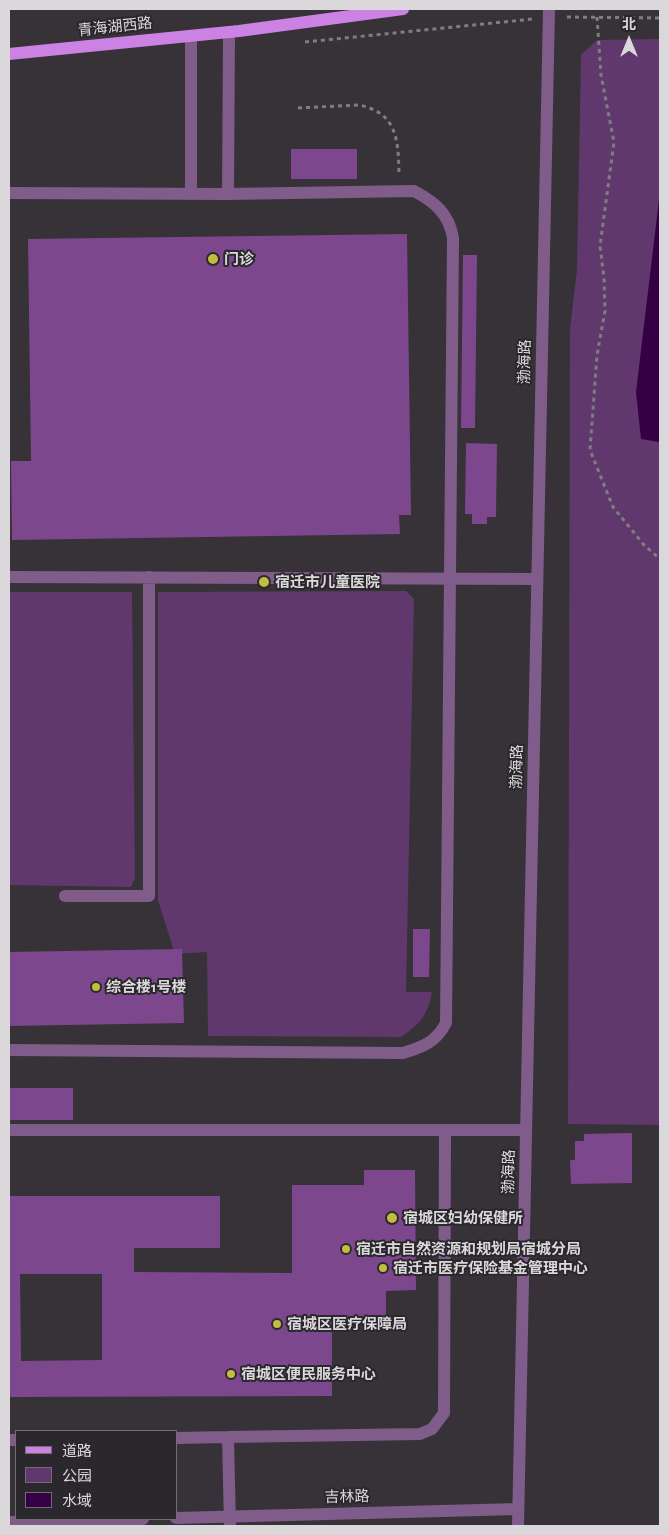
<!DOCTYPE html>
<html>
<head>
<meta charset="utf-8">
<style>
  body { margin:0 }
  #map { position:relative; width:669px; height:1535px; overflow:hidden; background:#363237; font-family:"Alegreya Sans","Noto Sans SC",sans-serif }
  canvas { display:block }
  .frame { position:absolute; inset:0; border:10px solid #dbd8db; pointer-events:none }
  .legend { position:absolute; left:15px; top:1430px; width:162px; height:90px; box-sizing:border-box; background:#2b282d; border:1px solid #716e73; margin:0; padding:6px 9px; list-style:none; font-size:15px; color:#dbd8db }
  .legend li { display:flex; align-items:center; gap:10px; height:25px }
  .legend b { width:25px; border:1px solid #716e73 }
  .north { position:absolute; left:604px; top:15px; width:50px; height:50px; -webkit-text-stroke:4px #2b282d; paint-order:stroke; rotate:0deg; font-size:14px; font-weight:700; line-height:20px; text-align:center; color:#dbd8db }
  .north::after { content:''; display:block; margin:auto; width:18px; height:22px; background:#dbd8db; clip-path:polygon(50% 0,100% 100%,50% 72%,0 100%) }
</style>
</head>
<body>
<div id="map">
<canvas width="669" height="1535"></canvas>
<div class="frame"></div>
<ul class="legend">
<li><b style="height:6px;background:#cb82e3"></b>道路</li>
<li><b style="height:14px;background:#60386d"></b>公园</li>
<li><b style="height:14px;background:#360045"></b>水域</li>
</ul>
<div class="north">北</div>
</div>
<script>
const context = document.querySelector('canvas').getContext('2d');
context.lineJoin = 'round';
function fill(path, color) { context.fillStyle = color; context.fill(path, 'evenodd'); }
function stroke(path, color, width, dash) { context.strokeStyle = color; context.lineWidth = width; context.lineCap = dash ? 'butt' : 'round'; context.setLineDash(dash || []); context.stroke(path); }
function drawText(font, color, halo, rows, align = 'center') {
  context.font = font + ' "Alegreya Sans","Noto Sans SC",sans-serif'; context.lineWidth = 4; context.setLineDash([]); context.textBaseline = 'middle'; context.strokeStyle = halo; context.fillStyle = color; for (const [text, x, y, turn = 0] of rows) {
    context.save(); context.translate(x, y); context.rotate((+turn || 0) * Math.PI / 180); context.textAlign = isNaN(turn) ? turn : align; if (halo) context.strokeText(text, 0, 0); context.fillText(text, 0, 0); context.restore();
  }
}
fill(new Path2D(`
  M660 39V1125L568 1124 570 329 577 269 581 55 597 40Z
  M406 591 414 599 406 992H432C428 1015 420 1024 401 1037L208 1036 207 952 175 954 158 900V592Z
  M9 592H132L135 878 131 887 9 885Z`), '#60386d');
fill(new Path2D(`
  M660 191V445L659 442 641 439 636 392Z`), '#360045');
fill(new Path2D(`
  M291 149H357V179H291Z
  M407 234 411 515H399L400 534 12 540 11 461H31L28 239Z
  M463 255H477L475 428H461Z
  M466 443 497 444 496 517H487V524H472V514H465Z
  M413 929H430L429 977H413Z
  M182 949 184 1023 9 1026V952Z
  M9 1088H73V1120H9Z
  M632 1133V1183L571 1184 570 1160H575V1141H584V1134Z
  M364 1170H415L416 1290 386 1291V1318L332 1319V1396L9 1397V1196H220V1248H134V1272L292 1273V1185H364ZM20 1274H102V1360L21 1361Z`), '#7d478e');
stroke(new Path2D(`
  M567 17 660 18
  M597 17 601 75 614 142 600 246 604 278 605 311 597 355 590 450 613 507 644 545 660 559
  M305 42 533 19
  M298 108 359 105C398 113 398 141 399 173`), '#807d81', 3, [4, 4]);
stroke(new Path2D(`
  M9 193 228 194 414 191C435 202 449 214 453 238L446 1023C436 1042 423 1047 403 1053L9 1050
  M191 194V36
  M228 194 229 33
  M9 577 537 579
  M65 896H149V577
  M9 1130H526
  M176 1438 228 1437
  M9 1440H16
  M176 1518 518 1509
  M9 1522 143 1519
  M230 1526 228 1437 420 1434 432 1429 444 1413 445 1130
  M518 1526 549 9`), '#805c8b', 12);
stroke(new Path2D(`
  M9 54 239 31 403 9`), '#cb82e3', 12);
for (const [x, y, r, color] of [
  [213,259,6,"#c1bd40"],
  [264,582,6,"#c1bd40"],
  [96,987,5,"#c1bd40"],
  [392,1218,6,"#c1bd40"],
  [346,1249,5,"#c1bd40"],
  [383,1268,5,"#c1bd40"],
  [277,1324,5,"#c1bd40"],
  [231,1374,5,"#c1bd40"]
]) { const dot = new Path2D(); dot.arc(x, y, r, 0, 2 * Math.PI); context.fillStyle = color; context.fill(dot); stroke(dot, '#2b282d', 2); }
drawText('15px', '#dbd8db', '#2b282d', [
  ["青海湖西路",115,27,-6],
  ["渤海路",525,362,-89],
  ["渤海路",517,767,-89],
  ["渤海路",509,1172,-89],
  ["吉林路",347,1497,-1]
]);
drawText('bold 15px', '#dbd8db', '#2b282d', [
  ["门诊",224,259],
  ["宿迁市儿童医院",275,582],
  ["综合楼1号楼",106,987],
  ["宿城区妇幼保健所",403,1218],
  ["宿迁市自然资源和规划局宿城分局",356,1249],
  ["宿迁市医疗保险基金管理中心",393,1268],
  ["宿城区医疗保障局",287,1324],
  ["宿城区便民服务中心",241,1374]
], 'left');
</script>
</body>
</html>
